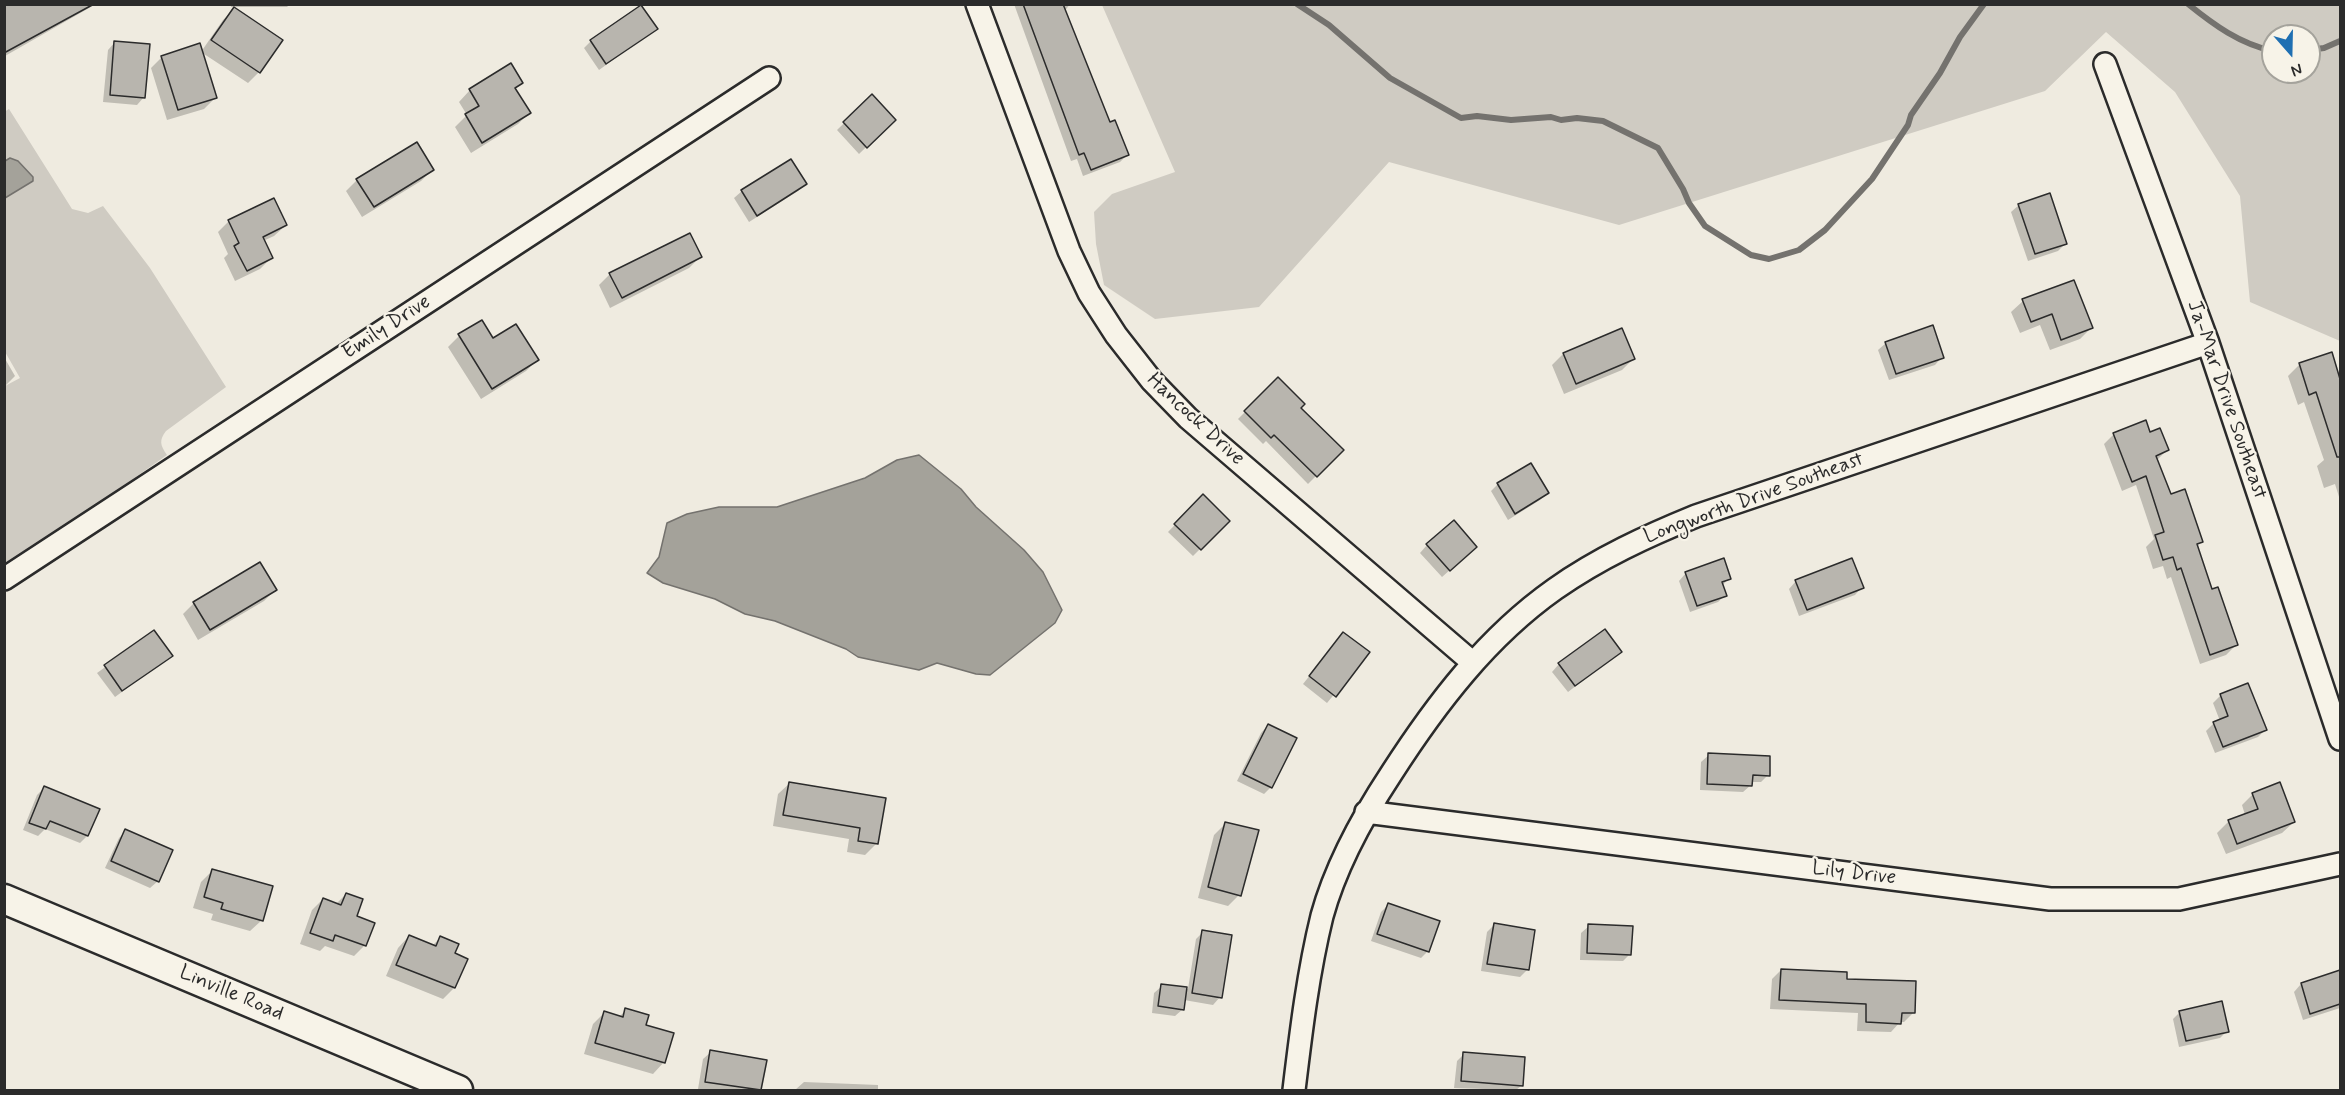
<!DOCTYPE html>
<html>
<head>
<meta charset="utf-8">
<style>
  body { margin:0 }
  #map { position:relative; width:2345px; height:1095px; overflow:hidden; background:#efebe0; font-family:Mynerve,sans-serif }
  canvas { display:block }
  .frame { position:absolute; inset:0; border:6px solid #2b2b2b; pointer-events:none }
  .north { position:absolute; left:2261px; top:24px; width:60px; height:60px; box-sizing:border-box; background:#f7f3e8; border:2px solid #a5a39c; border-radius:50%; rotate:160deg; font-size:16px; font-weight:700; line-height:24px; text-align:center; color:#2b2b2b }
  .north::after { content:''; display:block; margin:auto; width:21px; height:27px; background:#1f6fb2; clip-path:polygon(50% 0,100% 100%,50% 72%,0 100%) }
</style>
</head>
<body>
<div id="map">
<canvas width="2345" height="1095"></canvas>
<div class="frame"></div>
<div class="north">N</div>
</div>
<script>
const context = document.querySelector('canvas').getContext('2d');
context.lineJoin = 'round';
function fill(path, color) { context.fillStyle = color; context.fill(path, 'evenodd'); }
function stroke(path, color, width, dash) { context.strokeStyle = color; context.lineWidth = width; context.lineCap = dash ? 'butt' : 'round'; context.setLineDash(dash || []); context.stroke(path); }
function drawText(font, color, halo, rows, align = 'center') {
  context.font = font + ' Mynerve,sans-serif'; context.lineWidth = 4.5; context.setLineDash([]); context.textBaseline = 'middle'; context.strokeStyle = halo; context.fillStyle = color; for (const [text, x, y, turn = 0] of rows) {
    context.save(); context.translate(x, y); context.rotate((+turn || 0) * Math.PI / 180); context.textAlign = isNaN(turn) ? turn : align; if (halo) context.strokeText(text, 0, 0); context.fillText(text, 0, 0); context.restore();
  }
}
fill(new Path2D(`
  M1102 5H2340V341L2250 302 2240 196 2175 92 2106 32 2045 91 1619 225 1389 162 1259 307 1155 319 1104 285 1096 244 1094 212 1112 194 1175 172ZM2273 36H2309V72H2273Z
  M9 109 72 209 88 213 103 206 150 268 226 387 166 431C159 440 160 445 167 455L5 569V386L20 378 4 350V112Z`), '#cfcbc2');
const water = new Path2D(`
  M10 158 18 161 33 177V181L5 198V161Z
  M919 455 961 489 976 507 1024 550 1043 572 1062 610 1055 623 990 675 976 674 937 663 919 670 858 657 846 649 775 621 745 614 715 599 663 583 647 573 659 557 667 523 687 514 719 507H777L865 478 897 460Z`);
fill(water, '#a4a29a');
stroke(water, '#74726e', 1.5);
fill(new Path2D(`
  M8 4H96L5 56 4 61V6Z
  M231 4H290L287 7H231Z
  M1014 4H1070L1064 12 1109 124 1127 155 1120 162 1083 176 1077 159 1071 161Z
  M234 9 259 72 248 83 201 52 223 20Z
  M656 29 599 70 584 48 591 41Z
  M115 42 144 97 137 105 103 102 108 50Z
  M162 57 215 98 204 109 167 120 151 68Z
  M510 65 521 83 515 89 529 113 518 124 471 153 455 127 467 115 459 102 470 90Z
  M872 96 894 120 859 154 837 130Z
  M790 161 805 184 798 191 749 222 734 198 742 191Z
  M432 170 421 181 362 217 346 191 357 180Z
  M2019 205 2066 243 2058 251 2028 261 2011 212Z
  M229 221 286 225 274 236 263 241 271 258 260 269 235 281 224 258 228 254 218 232Z
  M700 257 689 268 610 308 599 285 610 274Z
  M2073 281 2091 328 2080 339 2050 350 2040 325 2020 333 2011 312 2023 301Z
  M459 336 537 360 526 371 481 399 448 347Z
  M1886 343 1942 357 1935 365 1889 380 1878 350Z
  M1563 354 1633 359 1622 370 1564 394 1552 365Z
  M2331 354 2340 384V500L2335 484 2324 488 2317 466 2324 460 2304 402 2298 405 2288 376 2299 365Z
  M4 357 15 376 4 387Z
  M1278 379 1299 408 1342 450 1308 484 1266 441 1263 444 1238 419Z
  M2114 434H2150L2167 450 2156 461 2171 496 2201 542 2196 547 2211 591 2236 645 2226 655 2200 664 2171 577 2167 579 2163 566 2153 569 2146 547 2154 539 2136 485 2122 491 2104 444Z
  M1498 484 1547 493 1540 500 1508 520 1491 491Z
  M1203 496 1228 521 1193 556 1168 532Z
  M1427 545 1468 554 1442 577 1420 553Z
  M1686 573 1729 578 1722 586 1725 595 1718 602 1690 612 1679 581Z
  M1796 581 1862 587 1855 595 1799 616 1789 589Z
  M275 590 264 601 198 640 183 614 194 603Z
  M154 632 171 656 115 697 97 673Z
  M1343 634 1368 653 1327 703 1303 684Z
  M1620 652 1568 692 1552 672 1559 664Z
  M2221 695 2265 730 2258 737 2215 753 2206 731 2214 723 2220 721 2213 703Z
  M1268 725 1271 787 1264 794 1237 781 1261 733Z
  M1709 755 1768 775 1761 782H1751V785L1743 792 1700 790 1701 762Z
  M790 783 884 799 876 844 865 855 847 852 849 839 773 826 778 794Z
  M44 788 87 836 80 843 45 829 38 836 23 830 37 795Z
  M2253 794 2294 822 2282 833 2226 854 2217 833 2228 822 2245 815 2242 805Z
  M1226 823 1239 895 1228 906 1198 898 1214 835Z
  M126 831 158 881 150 888 105 868 119 838Z
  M212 871 262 920 250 931 211 920 213 914 193 908 201 882Z
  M346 894 365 945 354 956 325 946 320 951 300 944 312 910 323 899 336 904Z
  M1388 905 1428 951 1421 958 1371 941 1381 912Z
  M1495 924 1527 970 1520 977 1481 971 1487 932Z
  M1589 926 1630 954 1623 961 1580 960 1581 933Z
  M1203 932 1220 997 1213 1005 1184 1000 1183 1009 1175 1016 1152 1013 1154 993 1162 986 1188 989 1196 939Z
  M409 936 432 946 440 938 453 954 454 988 443 999 386 976 398 948Z
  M1781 970 1846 980 1913 1013 1904 1022H1900L1891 1032 1857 1031 1858 1013 1770 1009 1772 979Z
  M2340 972V1008L2303 1020 2294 992 2301 984Z
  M626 1010 644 1026 664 1062 653 1074 584 1054 593 1024 604 1013 619 1017Z
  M2180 1012 2227 1031 2220 1038 2179 1047 2173 1019Z
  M711 1052 765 1061 760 1090 698 1089 703 1059Z
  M1464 1054 1521 1086 1516 1090 1454 1088 1457 1061Z
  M804 1082 878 1085V1090H795Z`), '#0003');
stroke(new Path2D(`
  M1297 4 1329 25 1390 78 1461 118 1477 116 1511 120 1551 117 1561 120 1577 118 1603 121 1658 148 1683 189 1689 203 1705 226 1751 255 1769 259 1799 250 1825 230 1872 179 1908 125 1911 115 1940 73 1960 37 1984 4
  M2188 4C2214 25 2240 44 2273 51
  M2309 50 2324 48 2340 41`), '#74726e', 6);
const building = new Path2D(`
  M4 4H94L4 53Z
  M1023 4H1063L1110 122 1115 120 1129 155 1091 170 1084 153 1079 155Z
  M641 5 658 29 606 64 590 40Z
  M234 7 283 40 260 73 211 40Z
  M114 41 150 44 145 98 110 95Z
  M200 43 217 98 178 110 161 56Z
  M511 63 523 83 515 88 531 113 482 143 465 114 479 106 469 89Z
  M872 94 896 120 867 148 843 122Z
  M417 142 434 170 374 207 356 179Z
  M791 159 807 184 757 216 741 190Z
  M2050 193 2067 244 2035 254 2018 204Z
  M274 198 287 225 263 237 273 258 247 271 234 246 239 243 228 220Z
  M690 233 702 257 622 298 609 273Z
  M2074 280 2093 328 2061 340 2052 314 2031 322 2022 299Z
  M482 320 493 338 516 324 539 360 492 389 458 334Z
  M1933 325 1944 358 1896 374 1885 342Z
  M1622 328 1635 359 1576 384 1563 353Z
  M2332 352 2340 379V457H2337L2316 392 2309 395 2299 363Z
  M1278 377 1305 404 1301 408 1344 450 1317 477 1274 435 1271 438 1244 411Z
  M2146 420 2150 432 2160 428 2169 450 2156 456 2171 494 2185 489 2203 542 2197 544 2212 589 2218 587 2238 645 2210 655 2181 568 2177 570 2173 557 2163 560 2155 535 2164 532 2146 476 2132 482 2113 433Z
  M1531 463 1549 493 1515 514 1497 483Z
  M1203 494 1230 521 1201 550 1174 524Z
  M1454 520 1477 547 1450 571 1426 544Z
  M1724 558 1731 579 1722 582 1727 596 1697 606 1685 572Z
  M1852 558 1864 588 1807 610 1795 580Z
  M260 562 277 590 210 630 193 602Z
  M1605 629 1622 652 1575 686 1558 663Z
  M154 630 173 656 122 691 104 665Z
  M1343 632 1370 652 1336 697 1309 676Z
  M2248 683 2267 730 2223 747 2213 722 2228 716 2220 694Z
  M1268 724 1297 738 1272 788 1243 774Z
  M1708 753 1770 756V776L1753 775 1752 786 1707 784Z
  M789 782 886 798 878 844 858 841 860 828 783 815Z
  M2280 782 2295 822 2237 844 2228 820 2258 809 2252 793Z
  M44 786 100 809 88 836 50 821 46 829 29 823Z
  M1225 822 1259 830 1241 896 1208 887Z
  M125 829 173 850 159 882 111 861Z
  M212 869 273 886 263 921 221 909 223 903 204 897Z
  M346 893 363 899 357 916 375 923 366 946 335 935 333 941 310 933 323 898 341 905Z
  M1388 903 1440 921 1429 952 1377 934Z
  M1494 923 1535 930 1529 970 1487 964Z
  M1588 924 1633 926 1631 955 1587 953Z
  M1202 930 1232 935 1222 998 1192 993Z
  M409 935 436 946 440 936 459 944 455 953 468 959 455 988 396 965Z
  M1781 969 1847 972V979L1916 981 1915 1013H1902L1901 1024 1866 1022V1004L1779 1000Z
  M2340 970V1004L2310 1014 2301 983Z
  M1161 984 1187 987 1184 1010 1158 1006Z
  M2222 1001 2229 1032 2186 1041 2179 1011Z
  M625 1008 649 1015 646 1025 674 1033 665 1063 595 1043 604 1011 623 1017Z
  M710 1050 767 1060 761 1090 705 1082Z
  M1463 1052 1525 1057 1523 1086 1461 1081Z`);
fill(building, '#b8b5ae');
stroke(building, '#2b2b2b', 1.5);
const minor = new Path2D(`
  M977 4 1069 251 1089 293 1116 335 1152 381 1188 418 1472 662
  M2105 64 2208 343 2340 739
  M4 579 769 78
  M1366 812 2050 899H2179L2340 864
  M1294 1090C1301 1032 1308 973 1322 916 1336 865 1362 818 1391 774 1436 704 1487 637 1555 589 1599 558 1647 536 1696 516L2208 343`);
const secondary = new Path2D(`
  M4 899 458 1090`);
stroke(minor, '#2b2b2b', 26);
stroke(secondary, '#2b2b2b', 33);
stroke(minor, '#f7f3e8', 21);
stroke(secondary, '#f7f3e8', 28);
drawText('21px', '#2b2b2b', '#f7f3e8', [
  ["Emily Drive",387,328,-33],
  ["Ja-Mar Drive Southeast",2226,400,71],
  ["Hancock Drive",1195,420,43],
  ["Longworth Drive Southeast",1754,499,-20],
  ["Lily Drive",1854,874,7],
  ["Linville Road",231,994,23]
]);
</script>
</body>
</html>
